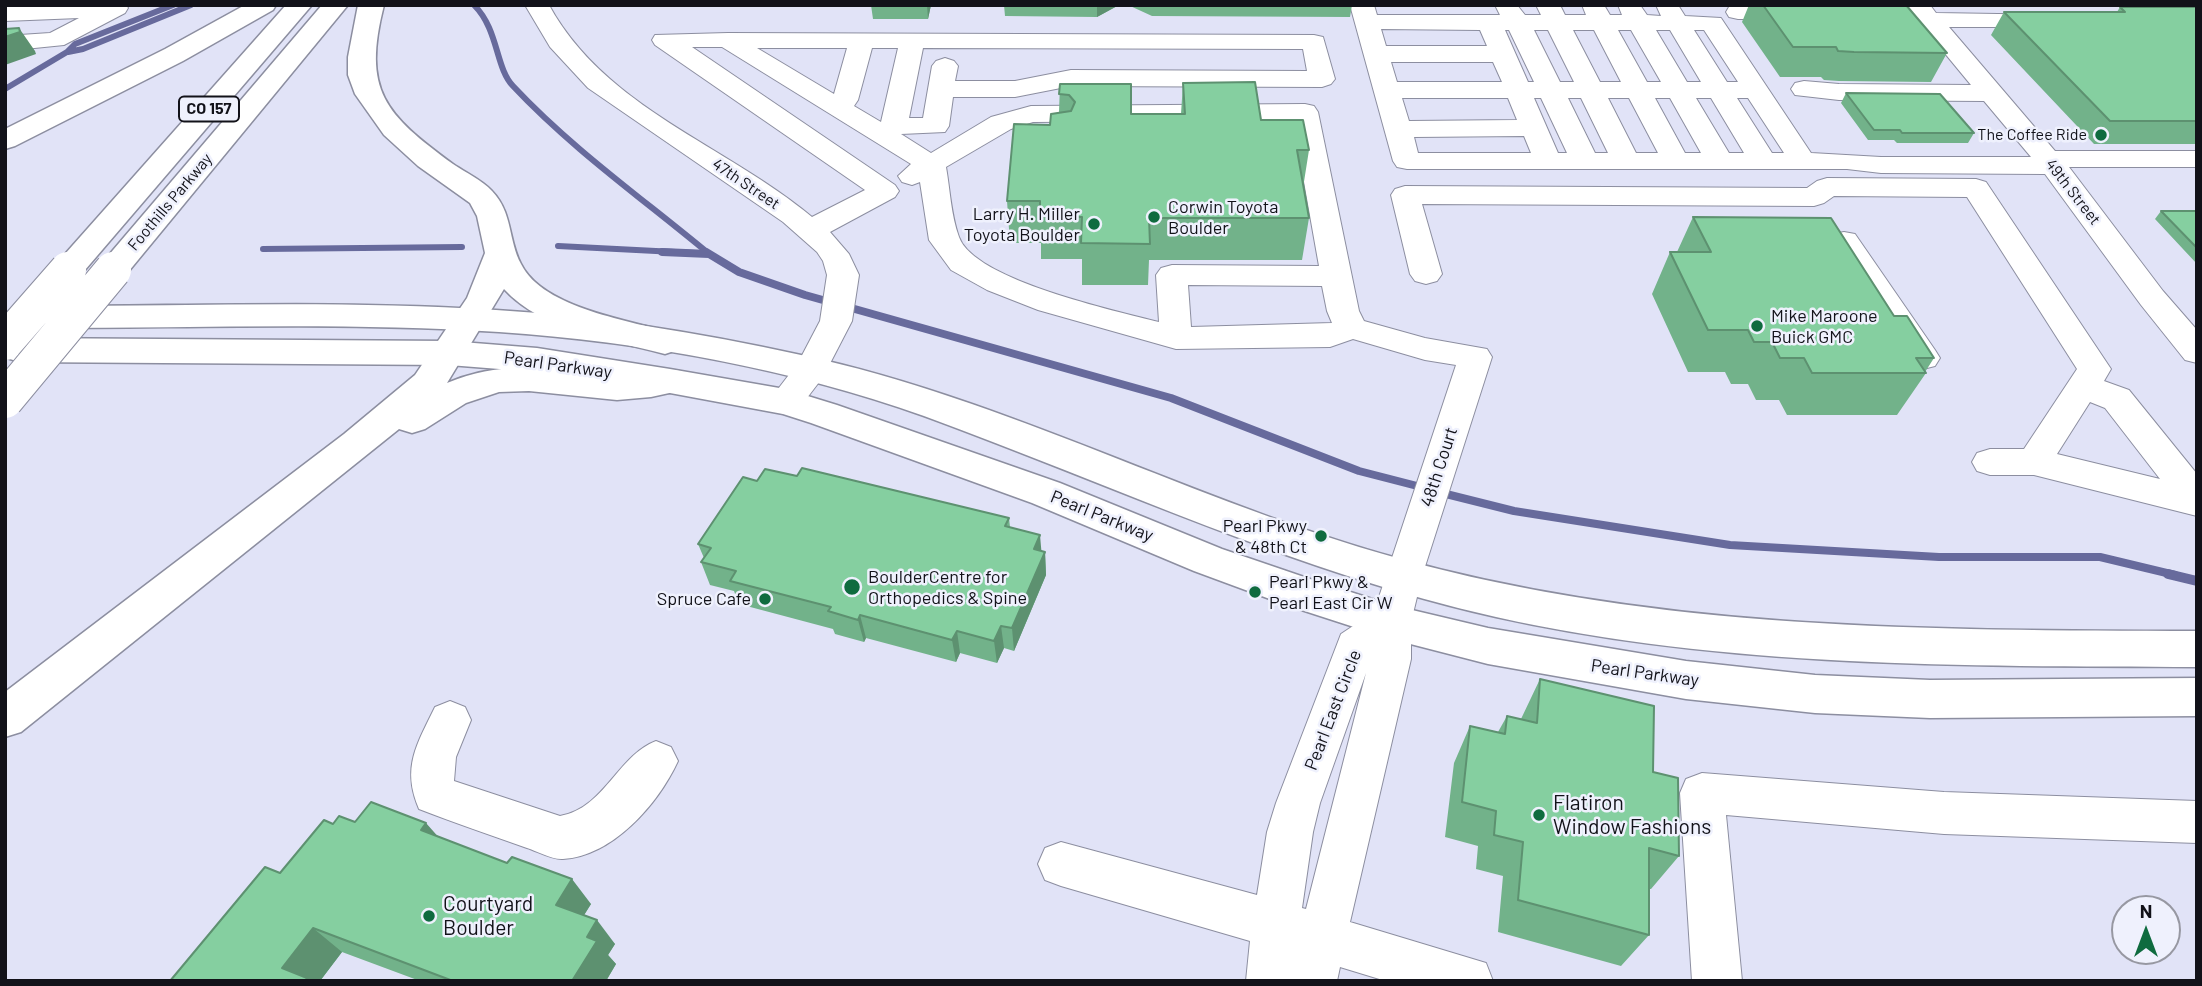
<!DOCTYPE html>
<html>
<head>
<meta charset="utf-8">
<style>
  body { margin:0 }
  #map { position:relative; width:2202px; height:986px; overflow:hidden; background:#e1e3f7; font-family:Barlow,sans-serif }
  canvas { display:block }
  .frame { position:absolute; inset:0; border:7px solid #121219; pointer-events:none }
  .north { position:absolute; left:2111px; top:895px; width:70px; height:70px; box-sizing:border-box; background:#eff1fd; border:2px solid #9798a2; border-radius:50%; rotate:0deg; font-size:19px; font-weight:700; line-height:28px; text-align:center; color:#121219 }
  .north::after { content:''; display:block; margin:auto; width:24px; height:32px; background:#0f6b3f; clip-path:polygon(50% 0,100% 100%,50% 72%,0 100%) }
</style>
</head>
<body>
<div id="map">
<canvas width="2202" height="986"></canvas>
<div class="frame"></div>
<div class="north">N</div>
</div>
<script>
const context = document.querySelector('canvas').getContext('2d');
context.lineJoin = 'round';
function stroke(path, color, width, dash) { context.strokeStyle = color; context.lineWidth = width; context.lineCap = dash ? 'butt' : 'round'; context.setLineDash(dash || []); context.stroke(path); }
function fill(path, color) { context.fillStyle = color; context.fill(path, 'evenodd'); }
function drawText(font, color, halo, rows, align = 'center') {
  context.font = font + ' Barlow,sans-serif'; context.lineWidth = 5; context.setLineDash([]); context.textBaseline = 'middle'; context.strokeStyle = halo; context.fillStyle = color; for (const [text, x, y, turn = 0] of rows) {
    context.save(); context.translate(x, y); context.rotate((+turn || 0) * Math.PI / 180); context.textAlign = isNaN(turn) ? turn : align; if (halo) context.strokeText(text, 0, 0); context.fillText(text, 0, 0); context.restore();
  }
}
stroke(new Path2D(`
  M474 5C499 30 495 67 513 86 571 148 643 199 708 253
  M68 52 83 49 191 5
  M5 89 67 52 75 44 173 5
  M558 246 695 253
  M263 249 462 247`), '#676a9c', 6);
stroke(new Path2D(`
  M662 252 709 254
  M706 252 739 272 805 295 1171 398 1359 471 1425 488
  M1438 492 1514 511 1730 545 1939 557H2100L2175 575`), '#676a9c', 8);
stroke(new Path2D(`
  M2168 574 2197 581`), '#676a9c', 10);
const minor = new Path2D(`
  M35 5H126L128 8 125 13 64 45 5 51V36L50 33 79 18 5 21V7Z
  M525 5H549C605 108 726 145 812 217L865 190 655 45 652 40 655 35 728 33 1314 35 1323 37 1335 79 1331 84 1322 87 1071 86 1015 97H953L949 126 945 132 901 134 931 153 991 117 1031 106 1305 104 1314 106 1318 112 1359 311 1364 321 1425 338 1487 349 1492 357 1422 576 1411 622V659L1350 922 1486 963 1493 981H1386L1340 967 1337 981H1246L1250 941 1061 886 1045 880 1038 864 1045 848 1061 842 1257 895 1267 832 1276 803 1341 634 1374 612 1456 365 1425 360 1353 339 1330 347 1176 349 1038 310 987 290 951 270 929 240 920 182 912 185 902 182 898 176 911 164 722 47H692L895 185 899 191 895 197 830 232 849 254 859 275 852 321 823 377 797 411 785 414 773 411 768 402 798 363 820 321 827 275 823 261 817 252 783 222 588 88 550 47ZM757 48H847L834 94ZM872 48H898L881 122 854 106 858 100ZM923 48 1303 49 1307 71 1071 70 1015 81H955L958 66 954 61 945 58 936 61 932 66 923 118H909ZM1293 120 1319 266 1172 265 1161 268 1156 275 1159 322C1116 311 974 280 959 237 951 216 950 189 946 167L1011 129 1033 122ZM1188 285 1322 286 1327 311 1332 323 1191 327ZM1366 673 1306 909 1302 908 1313 832 1320 803Z
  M1350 5H1374L1377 15H1500L1495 5H1517L1525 15H1541L1536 5H1560L1565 15H1586L1582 5H1604L1610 15H1622L1618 5H1640L1647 15 1661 16 1656 5H1678L1685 16 1721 18 1811 153 1881 157H2031L1984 101 1839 100 1795 95 1791 89 1795 83 1804 81 1839 84 1971 85 1905 5H1930L1936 13 2060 15 2063 20 2060 25 2051 27H1949L2055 151H2197V167H2069L2163 291 2197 330V363L2185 360 2141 305 2045 174 1881 173 1847 169H1407L1397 167 1393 161ZM1381 29 1480 30 1487 46H1386ZM1505 30H1509L1534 82H1528ZM1534 30H1548L1574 82H1560ZM1573 30H1594L1621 82H1600ZM1618 30H1631L1661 82H1647ZM1656 30H1670L1701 82H1687ZM1694 30H1704L1738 82H1727ZM1391 62H1493L1502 82H1397ZM1402 98H1508L1517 120 1409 121ZM1534 98H1541L1567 153H1558ZM1568 98H1581L1608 153H1595ZM1608 98H1629L1658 153H1636ZM1655 98H1670L1701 153H1685ZM1696 98H1711L1744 153H1729ZM1737 98H1748L1784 153H1772ZM1524 136 1531 153H1418L1414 137Z
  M1736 5H1798L1805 7 1808 12 1805 17 1796 19H1738L1729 17 1726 12 1729 7Z
  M1827 178 1976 179 1986 182 2111 369 2104 381 2129 390 2197 474V516L2034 475H1990L1977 471 1972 462 1977 453 1990 449H2024L2077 369 1967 197 1834 196 1824 203 1814 206 1422 204 1442 274 1437 281 1426 284 1415 281 1410 274 1391 195 1395 189 1405 186 1807 188 1817 181ZM2090 402 2105 408 2160 479 2057 454Z
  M1844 232 1855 234 1935 350 1940 358 1935 366 1923 369 1911 366 1829 241 1833 234Z
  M450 701 465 707 471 720 456 757 454 781 560 816C605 808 617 756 656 741L671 747 678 761C658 804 613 856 563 859 552 860 537 851 527 848 491 835 455 823 419 809 401 768 417 744 435 707Z
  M1702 773 1944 792 2197 801V843L1944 834 1726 815 1742 981H1692L1680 793 1686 779Z`);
const major = new Path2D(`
  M43 306C194 306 345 300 496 310 598 316 701 333 801 355 1007 399 1195 502 1397 558 1658 631 1928 630 2197 631V667C1962 666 1725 668 1496 617 1299 573 1113 485 924 416 789 368 642 342 499 332 348 322 195 328 43 328L31 325 26 317 31 309Z
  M19 338 449 341 537 348 670 369 785 389 837 405 1060 483 1222 549 1307 578 1391 605 1488 628 1686 661 1815 675 1930 680 2197 678V716L1930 718 1815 713 1686 699 1488 664 1391 639 1286 605 1194 571 1032 503 811 423 783 414 670 393 537 372 449 365 19 362 7 358V342Z`);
const highway = new Path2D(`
  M245 5H276L273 10 183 61 15 146 5 149V129L165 49Z
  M286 5H312L79 277 68 280 57 277 52 270 57 263Z
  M322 5H348L124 277 113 280 102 277 97 270 102 263Z
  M358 5H384C362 91 385 114 453 164 466 173 482 180 492 191 513 213 508 240 521 264 543 309 633 321 677 334L682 342 677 350 665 354C613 340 542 331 504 289L447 383C513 355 553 375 618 376 640 376 662 366 683 372L688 381 683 390 651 397 617 400 529 391 499 392 466 403 425 429 412 433 399 429 21 732 5 737V692L344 434 415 375 467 298 485 253 477 216 470 203 418 166 384 135 355 94 348 75V57Z`);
stroke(minor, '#8c8ea0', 2);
stroke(major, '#8c8ea0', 3);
stroke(highway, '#8c8ea0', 3);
fill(minor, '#fff');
fill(major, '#fff');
fill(highway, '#fff');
const highwayBridge = new Path2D(`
  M5 342 68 270
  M5 400 113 270`);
stroke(highwayBridge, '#8c8ea0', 38, []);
stroke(highwayBridge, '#fff', 36);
fill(new Path2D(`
  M871 5H931L928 19H873Z
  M1004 5H1119L1097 17 1005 16Z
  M1128 5H1352L1350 17 1152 16Z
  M1749 5H1906L1947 53 1931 82 1839 81 1824 80 1821 77H1780L1742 22Z
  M2120 7H2197V144H2094L1991 35 2004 12H2117Z
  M1183 83 1261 120 1309 150 1303 188 1309 218 1302 260H1149L1148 285H1082V259H1041V243H1010L1007 201 1050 125 1059 112 1060 84 1131 114H1181Z
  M1846 93 1974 133 1968 143H1897L1894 140H1868L1841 103Z
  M2161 211H2197V264L2155 219Z
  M1693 217 1894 316 1934 358 1925 372 1926 373 1897 415H1787L1779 400H1756L1748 384H1731L1725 372H1688L1652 294 1670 252H1677Z
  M797 476 1009 518 1010 527 1041 551 1045 552 1046 575 1014 651 1004 648 997 663 960 653 956 662 866 638 864 642 835 634 833 629 739 604 734 591 710 585 701 562 704 558 698 544 757 481Z
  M1540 679 1653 772 1679 856 1651 889H1649V935L1621 966 1498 932 1503 876 1476 869 1478 846 1445 837 1454 763 1470 726 1498 732 1507 716 1521 719Z
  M355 822 438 836 591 904 584 915 615 944 608 955 616 964 606 981H420L342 952 320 981 280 873 333 824Z`), '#72b28a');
fill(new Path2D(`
  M927 5H931L928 19Z
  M1097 5H1119L1097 17Z
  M19 28 35 51 36 54 5 65V37Z
  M1040 535 1042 558 1034 549Z
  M1045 552 1046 575 1014 651 1012 628Z
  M860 615 866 638 864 642 858 620Z
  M1001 626 1004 648 997 663 994 641Z
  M957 631 960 653 956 662 952 640Z
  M426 823 449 849 421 830Z
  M572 879 591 904 576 928 556 905Z
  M597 920 615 944 608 955 616 964 606 981H572L587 937Z
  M313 928 342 952 320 981H300L282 968Z`), '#5d9170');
const building = new Path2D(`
  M1763 5H1906L1947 53 1854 52 1838 51 1836 47H1793Z
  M2120 7H2197V121H2110L2004 12H2125Z
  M19 28 20 32 5 37V29Z
  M1255 82 1261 120H1303L1309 150H1297L1309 218H1149L1150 244 1081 243 1082 217H1040V201H1007L1014 124 1050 125 1051 114 1071 111 1075 102 1069 95 1059 94 1060 84H1131V114H1185L1183 83Z
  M1846 93 1940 94 1974 133H1902L1900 130H1874Z
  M2161 211H2197V248Z
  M1693 217 1831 218 1894 316H1907L1934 358H1916L1926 373H1812L1804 358H1780L1772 342H1754L1748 330H1708L1670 252H1711Z
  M802 468 1009 518 1005 526 1040 535 1034 549 1045 552 1012 628 1001 626 994 641 957 631 952 640 860 615 858 620 828 611 831 607 730 581 736 571 701 562 711 548 698 544 743 477 757 481 765 469 797 476Z
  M1540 679 1654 706 1653 772 1678 778 1679 856 1649 848V935L1518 900 1523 842 1494 835 1496 811 1462 802 1470 726 1505 734 1507 716 1537 723Z
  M371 802 426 823 421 830 507 863 512 857 572 879 556 905 597 920 587 937 597 941 572 981H453L313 928 282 968 307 978 305 981H170L265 867 280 873 324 820 333 824 339 816 355 822Z`);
fill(building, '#85cfa0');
stroke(building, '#5d9170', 2);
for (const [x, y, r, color] of [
  [2101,135,7,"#0f6b3f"],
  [1154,217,7,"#0f6b3f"],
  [1094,224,7,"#0f6b3f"],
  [1757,326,7,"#0f6b3f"],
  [1321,536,7,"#0f6b3f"],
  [852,587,9,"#0f6b3f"],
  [1255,592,7,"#0f6b3f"],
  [765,599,7,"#0f6b3f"],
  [1539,815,7,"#0f6b3f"],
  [429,916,7,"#0f6b3f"]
]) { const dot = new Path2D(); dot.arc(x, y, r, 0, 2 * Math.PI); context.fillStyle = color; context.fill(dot); stroke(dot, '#eff1fd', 2.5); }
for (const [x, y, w] of [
  [209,109,60]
]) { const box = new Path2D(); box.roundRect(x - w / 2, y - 12.5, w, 25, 5); context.fillStyle = '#eff1fd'; context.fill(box); stroke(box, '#121219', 2); }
drawText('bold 16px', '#121219', null, [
  ["CO 157",209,109]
]);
drawText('16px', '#121219', '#eff1fd', [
  ["The Coffee Ride",2087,135]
], 'right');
drawText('16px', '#121219', '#eff1fd', [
  ["47th Street",746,184,34],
  ["49th Street",2073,192,52],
  ["Foothills Parkway",170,202,-50]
]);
drawText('18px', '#121219', '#eff1fd', [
  ["Corwin Toyota",1168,207],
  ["Boulder",1168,228],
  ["Larry H. Miller",1080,214,"right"],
  ["Toyota Boulder",1080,235,"right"],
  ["Mike Maroone",1771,316],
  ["Buick GMC",1771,337],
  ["Pearl Pkwy",1307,526,"right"],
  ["& 48th Ct",1307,547,"right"],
  ["BoulderCentre for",868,577],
  ["Orthopedics & Spine",868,598],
  ["Pearl Pkwy &",1269,582],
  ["Pearl East Cir W",1269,603],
  ["Spruce Cafe",751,599,"right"]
], 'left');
drawText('18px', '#121219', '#eff1fd', [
  ["Pearl Parkway",558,365,8],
  ["48th Court",1439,467,-72],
  ["Pearl Parkway",1102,516,22],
  ["Pearl Parkway",1645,673,8],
  ["Pearl East Circle",1333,710,-69]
]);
drawText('21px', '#121219', '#eff1fd', [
  ["Flatiron",1553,803],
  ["Window Fashions",1553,827],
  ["Courtyard",443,904],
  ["Boulder",443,928]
], 'left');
</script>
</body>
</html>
